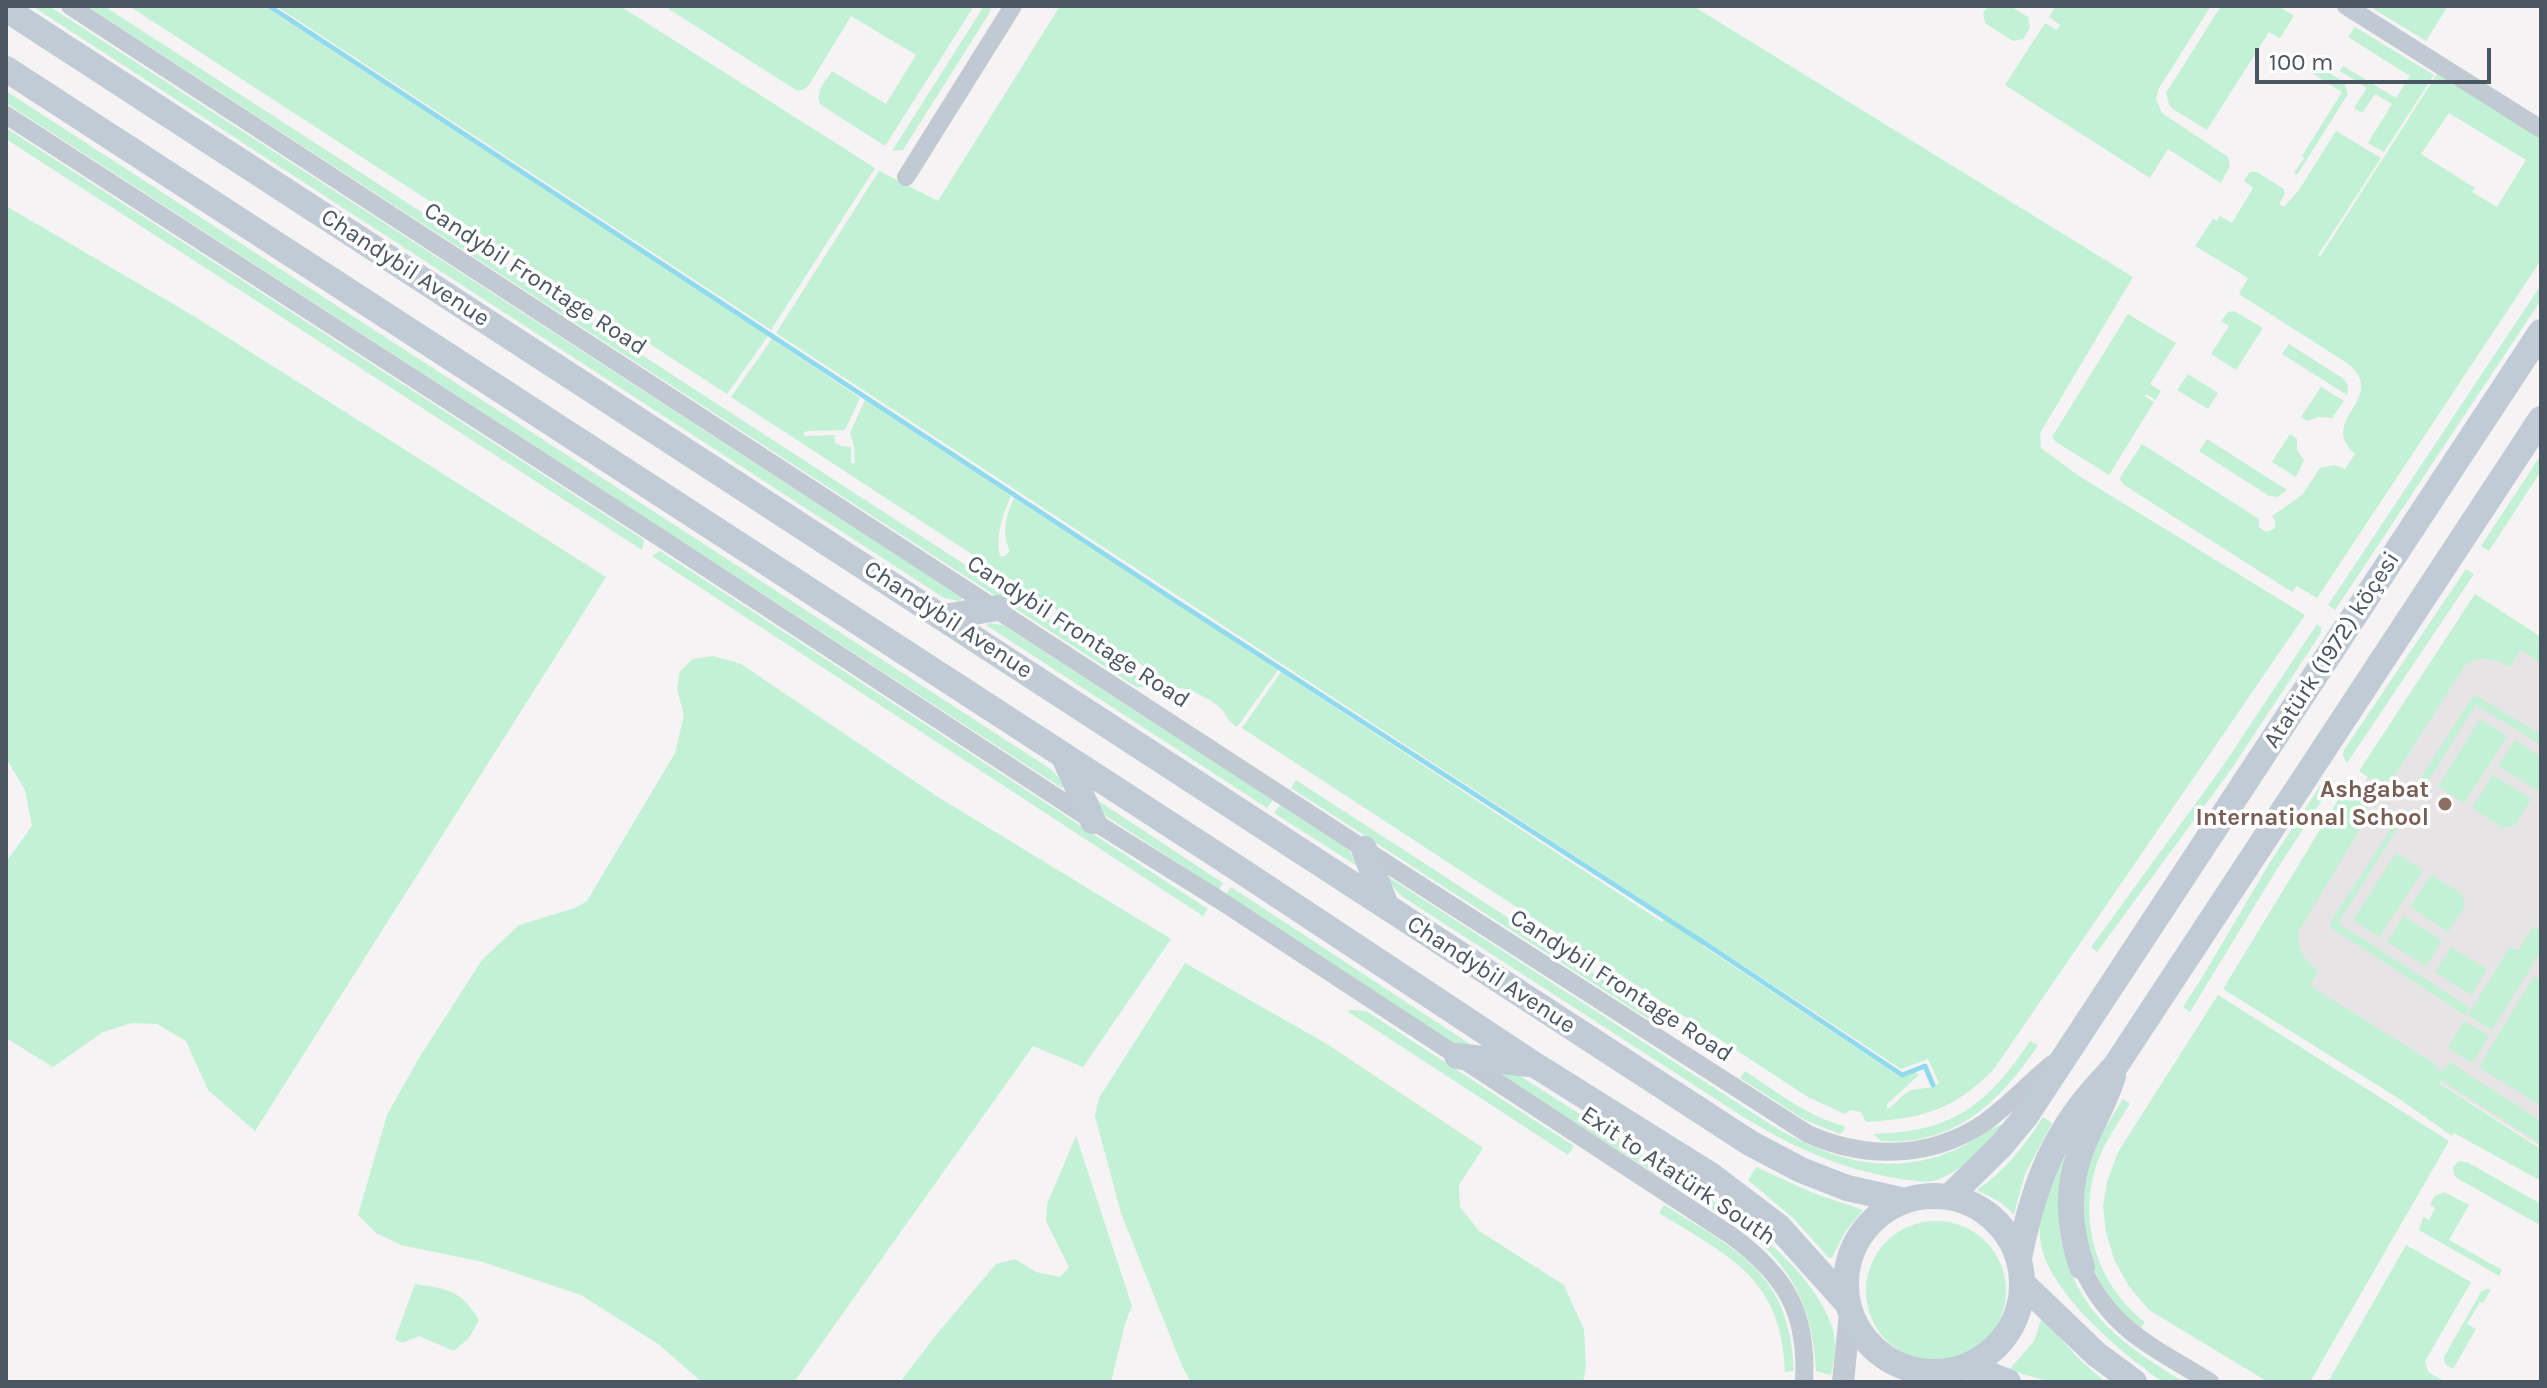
<!DOCTYPE html>
<html>
<head>
<meta charset="utf-8">
<style>
  body { margin:0 }
  #map { position:relative; width:2547px; height:1388px; overflow:hidden; background:#f5f3f3; font-family:Karla,sans-serif }
  canvas { display:block }
  .frame { position:absolute; inset:0; border:8px solid #4a5661; pointer-events:none }
  .scale { position:absolute; left:2255px; top:48px; width:236px; height:36px; box-sizing:border-box; border:4px solid #4a5661; border-top:0; padding-left:10px; font-size:24px; line-height:28px; white-space:nowrap; color:#4a5661; -webkit-text-stroke:6px #fff; paint-order:stroke }
</style>
</head>
<body>
<div id="map">
<canvas width="2547" height="1388"></canvas>
<div class="frame"></div>
<div class="scale">100 m</div>
</div>
<script>
const context = document.querySelector('canvas').getContext('2d');
context.lineJoin = 'round';
function fill(path, color) { context.fillStyle = color; context.fill(path, 'evenodd'); }
function stroke(path, color, width, dash) { context.strokeStyle = color; context.lineWidth = width; context.lineCap = dash ? 'butt' : 'round'; context.setLineDash(dash || []); context.stroke(path); }
function drawText(font, color, halo, rows, align = 'center') {
  context.font = font + ' Karla,sans-serif'; context.lineWidth = 7; context.setLineDash([]); context.textBaseline = 'middle'; context.strokeStyle = halo; context.fillStyle = color; for (const [text, x, y, turn = 0] of rows) {
    context.save(); context.translate(x, y); context.rotate((+turn || 0) * Math.PI / 180); context.textAlign = isNaN(turn) ? turn : align; if (halo) context.strokeText(text, 0, 0); context.fillText(text, 0, 0); context.restore();
  }
}
fill(new Path2D(`
  M2478 607 2541 648V1147L2248 961Z`), '#e6e4e5');
fill(new Path2D(`
  M32 6H49L963 598 959 601 944 598Z
  M87 6H104L1155 688 1136 687Z
  M129 6H264L768 336 727 394Z
  M276 6H620L875 168 771 330Z
  M664 6 960 7 974 6 885 146 821 105C814 93 825 82 832 71L886 104 916 55 851 16 809 85 803 90H796Z
  M984 6H992L990 12 903 150 892 151Z
  M1060 6H1693L2133 277 2040 433 2041 448 2079 476 2305 615 1994 1069C1952 1111 1924 1118 1866 1122L1861 1112 1850 1110 1845 1114 1808 1097 1242 728 1281 672 1662 922 1666 917 1696 935 776 333 879 171 938 201ZM1706 941 1901 1069 1928 1059 1939 1083C1930 1091 1918 1086 1908 1092 1899 1097 1896 1105 1887 1109V1104L1919 1075 1915 1072 1900 1077 1703 946Z
  M1988 6H2010L2028 17 2030 28 2023 39 2013 41 1985 23 1983 13Z
  M2056 6H2211L2159 88 2156 99 2162 113 2228 157 2230 166 2221 183 2168 149 2150 178 2005 85 2045 23 2057 30 2060 25 2049 17Z
  M2221 6H2278L2294 16 2280 38 2269 32 2207 130 2173 109 2169 104 2166 93Z
  M2369 6H2448L2426 41Z
  M2355 27 2434 75 2384 152 2368 143 2392 104 2375 94 2362 113 2354 108 2367 88 2340 71 2343 66 2396 98 2410 76 2348 37Z
  M2315 64 2344 82 2348 94 2297 175 2294 173 2304 158 2302 156 2342 92 2310 72Z
  M2437 74 2541 138V260L2317 598 2297 586 2292 592 2124 485 2120 479 2121 476 2142 444 2259 519V527L2266 532 2275 528V520L2272 516 2302 495 2320 468 2335 465 2345 469 2355 454C2317 420 2387 400 2350 365L2239 294 2248 278 2195 246 2213 219 2217 221 2220 216 2232 223 2253 188 2244 181 2250 172H2257L2284 189 2285 194 2279 204 2284 207 2299 190 2336 131 2381 158 2318 255 2320 257ZM2449 113 2526 160 2497 207 2472 192 2475 188 2421 154Z
  M6 91 1052 770 1064 785 1062 788 6 103Z
  M6 128 644 540 642 550 6 139Z
  M6 206 192 315 606 577 255 1131 208 1090 186 1041 157 1024 132 1023 103 1032 53 1067 6 1038V862L32 826 25 790 6 758Z
  M2541 285V300L2533 312 2335 610 2328 605Z
  M2234 311 2263 328 2236 370 2211 354 2229 326 2221 321 2228 312Z
  M2128 314 2176 343 2150 384 2161 391 2156 400 2146 394 2145 396 2154 402 2109 475 2056 442 2052 437Z
  M772 339 860 398 845 430 809 431 804 432V436L835 435 834 442 841 446 851 447V463H855L854 447 850 433 865 400 1011 496C1003 514 995 537 1000 556H1005L1010 551C1001 532 1006 517 1014 498L1278 670 1237 727C1229 721 1228 720 1224 712 1217 702 1189 687 1177 688L731 397Z
  M2289 344 2344 379 2348 386 2347 395 2282 354Z
  M2188 374 2218 393 2208 409 2177 390Z
  M2321 387 2344 401 2332 418 2318 417 2307 421 2301 417Z
  M2290 434 2297 439V450L2304 460 2296 477 2272 462Z
  M2207 439 2287 490 2277 497 2269 496 2199 451Z
  M2541 455V471L2489 551 2481 546Z
  M660 551 1208 909 1203 916 652 556Z
  M2466 569 2474 574 2347 763 2343 756 2344 750Z
  M2475 594 2541 637V647L2529 640 2541 648V663L2520 650 2510 667C2493 658 2482 655 2465 665L2393 778C2380 785 2370 779 2359 771Z
  M989 623 1003 625 1273 800 1267 808 986 625Z
  M2317 624 2321 627V633L2230 771 2097 952 2091 947 2223 766Z
  M713 656 741 664 938 797 1171 939 1083 1067 1033 1046 794 1382H702L658 1344 581 1295 483 1262 401 1245 376 1233 358 1215 387 1115 419 1058 482 960 519 925 575 908 587 901 675 753 684 715 677 689 680 671 693 659Z
  M2477 696 2541 735V745L2476 705 2415 802 2411 793 2471 699Z
  M2480 719 2507 736 2464 803 2438 787Z
  M2515 740 2541 757V784L2537 790 2498 766Z
  M2493 775 2531 799 2515 825 2503 828 2472 808Z
  M2329 779 2335 780 2277 869 2190 1012 2183 1007 2203 976 2269 864 2322 783Z
  M1296 780 1658 1015 1653 1022 1291 788Z
  M2346 787 2365 799 2369 814 2298 932C2297 950 2305 961 2318 971L2310 986 2435 1064 2434 1066 2442 1072 2449 1062 2541 1121V1144L2441 1080 2439 1083 2541 1149V1181L2454 1133 2452 1136 2398 1098 2223 989Z
  M1094 798 1223 883 1219 890 1106 816Z
  M1280 805 1349 850 1357 866 1274 813Z
  M2393 826H2399L2338 923 2470 1008 2465 1015 2330 927 2332 919Z
  M2396 853 2423 870 2379 937 2353 920Z
  M1384 874 1773 1126C1831 1160 1889 1178 1955 1150 1972 1143 1987 1129 2003 1124 1992 1144 1955 1177 1932 1181 1922 1183 1911 1180 1901 1179 1844 1170 1794 1148 1745 1118L1403 897 1392 886Z
  M2431 875 2462 894 2465 906 2448 932 2410 907Z
  M1231 887 1476 1048 1453 1044 1226 894Z
  M2404 916 2442 941 2426 966 2387 942Z
  M2533 926 2541 932V951L2492 1030 2468 1015 2510 947 2518 951Z
  M2451 947 2487 969 2471 995 2435 972Z
  M1185 963 1327 1044 1483 1148 1459 1185 1460 1207 1479 1231 1564 1285 1584 1330 1586 1367 1583 1382H1191L1183 1368 1121 1213 1095 1116 1099 1098Z
  M2534 976 2541 981V1106L2479 1067Z
  M2218 995 2449 1141 2310 1382H2268L2149 1310 2128 1285 2114 1259 2106 1232 2103 1207 2107 1182 2118 1152Z
  M1351 1010 1366 1011 1574 1146 1568 1155 1347 1011Z
  M2464 1021 2489 1036 2472 1063 2448 1048Z
  M2030 1041 2038 1045C2000 1102 1955 1146 1881 1141L1874 1134C1954 1132 1988 1104 2030 1041Z
  M1488 1067 1520 1076C1563 1103 1606 1131 1649 1159 1711 1199 1801 1251 1830 1321 1838 1339 1835 1357 1831 1375L1816 1371C1813 1327 1805 1294 1776 1259 1749 1227 1707 1207 1673 1185 1611 1146 1550 1106 1488 1067Z
  M1745 1071C1776 1091 1808 1117 1844 1126L1845 1129 1840 1134 1805 1120 1740 1078Z
  M2123 1099 2130 1104C2118 1123 2105 1141 2097 1163 2077 1221 2097 1285 2145 1322L2141 1328C2099 1294 2086 1265 2083 1212 2083 1202 2081 1191 2083 1181 2090 1151 2107 1125 2123 1099Z
  M2043 1117 2052 1123 2025 1174 2014 1214 2000 1202 1977 1190C2004 1172 2026 1144 2043 1117Z
  M1076 1136 1132 1306 1125 1324 1111 1382H900L937 1334 996 1264 1015 1259 1036 1272 1060 1277 1069 1267 1046 1221 1047 1204Z
  M2068 1151C2065 1169 2060 1188 2058 1206 2057 1226 2062 1248 2069 1267 2089 1323 2135 1352 2184 1382 2179 1382 2171 1383 2166 1382 2157 1380 2147 1370 2140 1365 2105 1338 2044 1284 2040 1238 2037 1209 2054 1176 2068 1151Z
  M2459 1161 2467 1162 2541 1204V1218L2538 1224 2457 1178 2454 1175 2453 1167Z
  M1756 1167 1813 1193 1863 1210 1845 1232 1832 1258H1829L1793 1218 1748 1180Z
  M2444 1192 2469 1205 2449 1240 2502 1270 2499 1276 2419 1230 2423 1217 2429 1220 2435 1208 2430 1204 2435 1196Z
  M1664 1205C1738 1251 1790 1273 1794 1371L1785 1372C1782 1278 1730 1257 1659 1213Z
  M1866 1291a70 70 0 1 1 140 0a70 70 0 1 1-140 0Z
  M2406 1245 2471 1282 2425 1361 2428 1372 2446 1382H2328Z
  M415 1284C448 1289 461 1290 479 1320L469 1338 454 1351 419 1336 402 1343 395 1339Z
  M2486 1289H2491L2483 1303 2480 1302 2467 1324 2476 1329 2453 1369 2445 1364 2444 1357 2481 1292Z
  M2042 1317 2076 1356 2105 1382H2051L2009 1370 2034 1341Z`), '#c3f1d5');
stroke(new Path2D(`
  M269 6 1179 603 1706 944 1902 1075 1925 1066 1933 1085`), '#90daee', 5);
stroke(new Path2D(`
  M70 6 1364 849 1808 1134C1864 1159 1928 1159 1981 1125 2006 1108 2028 1084 2052 1064
  M2346 6 2541 129
  M6 115 659 537 1093 821 1218 899 1732 1236C1786 1276 1808 1313 1804 1382
  M906 177 1013 6
  M2082 1267C2110 1330 2155 1348 2210 1382`), '#c1cad2', 18);
stroke(new Path2D(`
  M1843 1382 1850 1313
  M1928 1382 1939 1372`), '#c1cad2', 22);
stroke(new Path2D(`
  M6 9 1750 1143 1801 1170 1847 1188 1905 1201
  M6 69 1237 868 1535 1065 1712 1176 1778 1226 1848 1304
  M944 617 997 608
  M1064 757 1093 821
  M1364 849 1386 906
  M1457 1056 1529 1064
  M1846 1284a88 88 0 1 1 176 0a88 88 0 1 1-176 0Z
  M1949 1197 2000 1147 2025 1117 2541 332
  M2019 1258C2030 1203 2045 1153 2079 1108 2090 1093 2104 1079 2116 1065L2541 419
  M2082 1267C2068 1227 2066 1185 2083 1145 2093 1121 2105 1102 2113 1076
  M2023 1284 2096 1354 2134 1382
  M1968 1366 2008 1382`), '#c1cbd6', 26);
for (const [x, y, r, color] of [
  [2445,804,8,"#8d6e63"]
]) { const dot = new Path2D(); dot.arc(x, y, r, 0, 2 * Math.PI); context.fillStyle = color; context.fill(dot); stroke(dot, '#fff', 3); }
drawText('24px', '#4a5661', '#fff', [
  ["Chandybil Avenue",405,268,33],
  ["Candybil Frontage Road",535,279,33],
  ["Chandybil Avenue",948,620,33],
  ["Candybil Frontage Road",1078,632,33],
  ["Atatürk (1972) köçesi",2332,650,-57],
  ["Chandybil Avenue",1491,975,33],
  ["Candybil Frontage Road",1621,986,33],
  ["Exit to Atatürk South",1678,1176,34]
]);
drawText('bold 24px', '#785e54', '#fff', [
  ["Ashgabat",2429,790],
  ["International School",2429,818]
], 'right');
</script>
</body>
</html>
